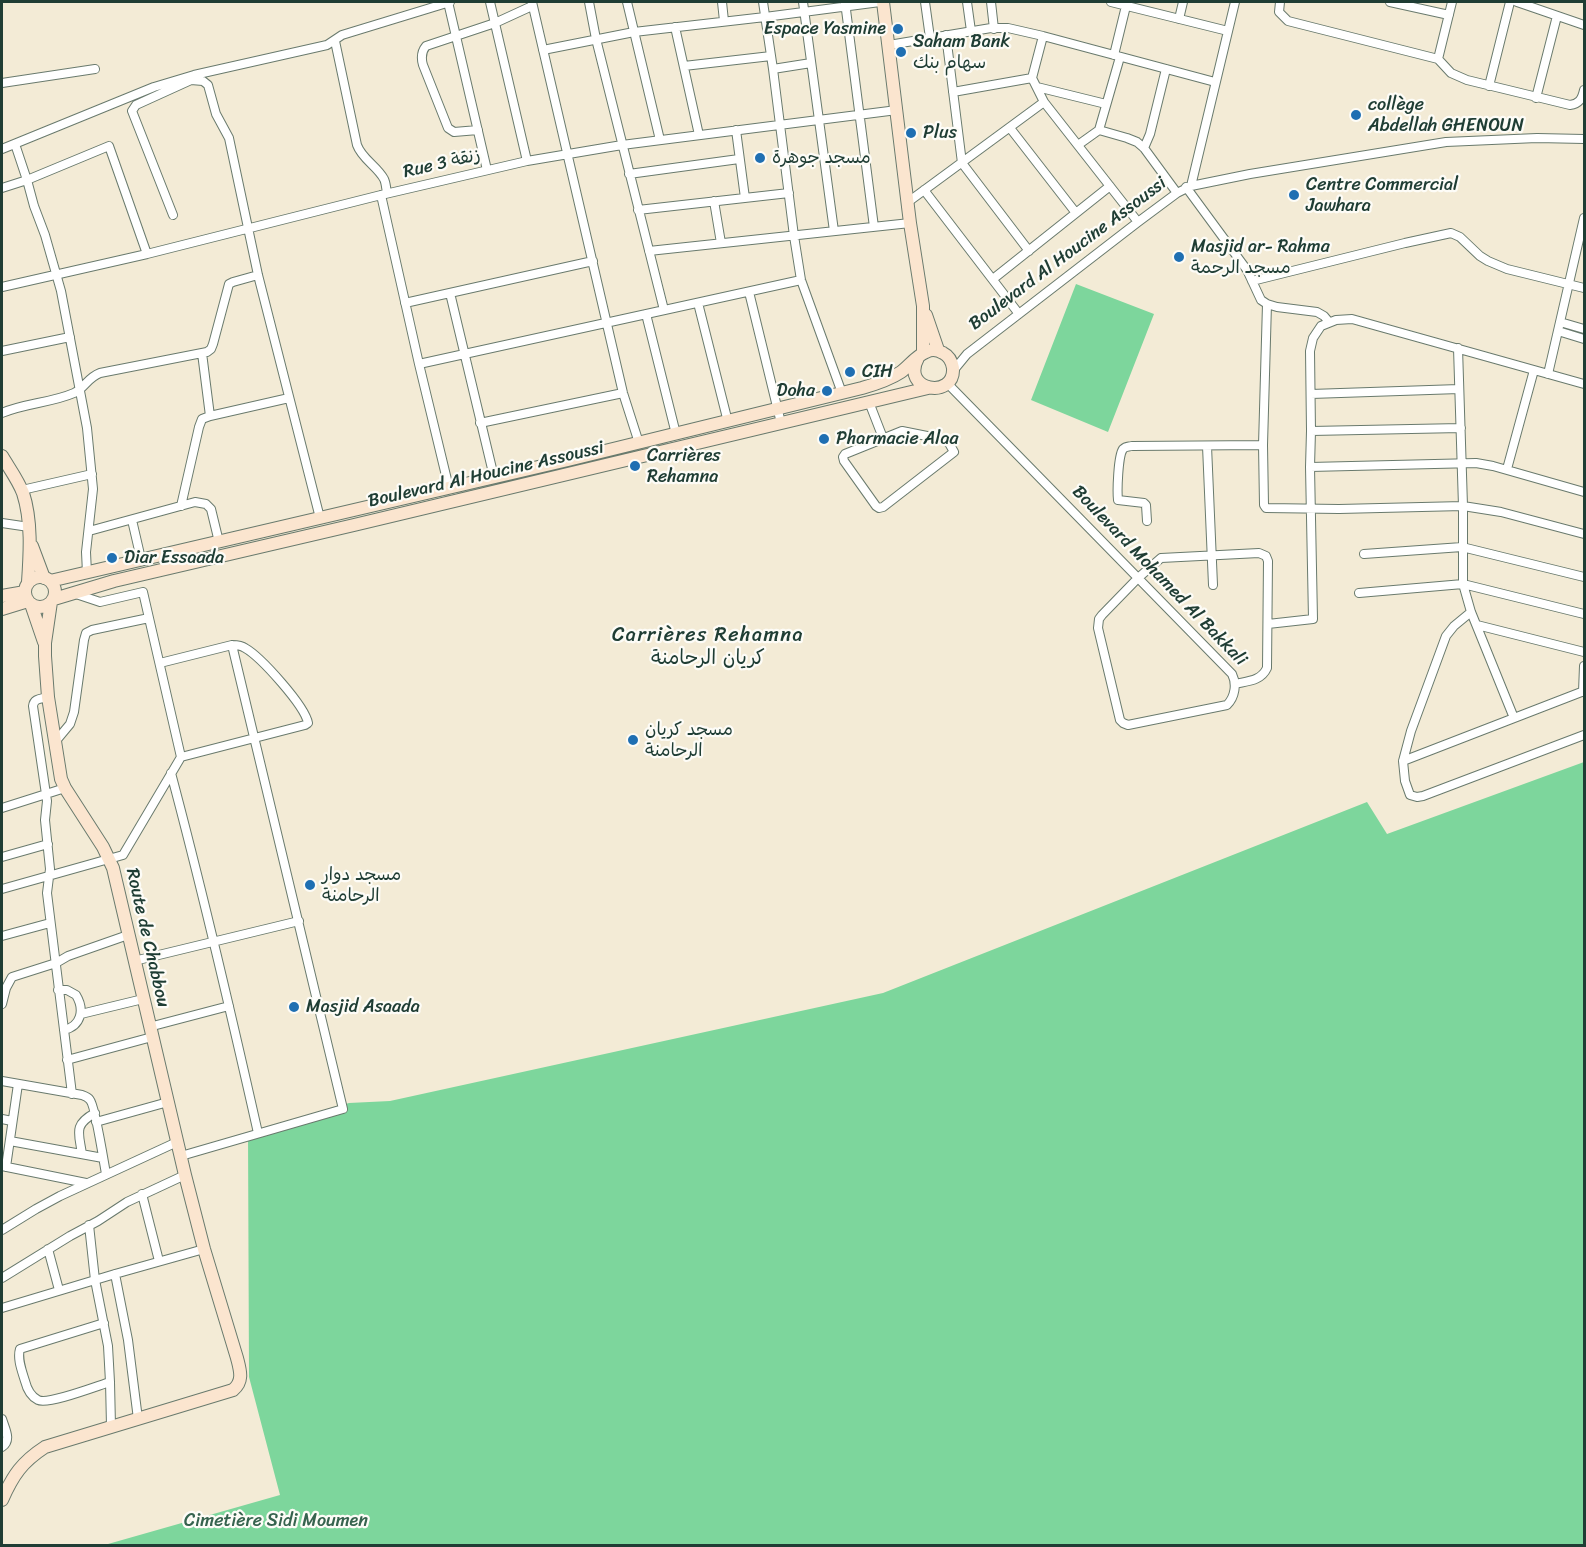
<!DOCTYPE html>
<html>
<head>
<meta charset="utf-8">
<style>
  body { margin:0 }
  #map { position:relative; width:1586px; height:1547px; overflow:hidden; background:#f3ebd6; font-family:Sriracha,sans-serif }
  canvas { display:block }
  .frame { position:absolute; inset:0; border:3px solid #1f3d34; pointer-events:none }
</style>
</head>
<body>
<div id="map">
<canvas width="1586" height="1547"></canvas>
<div class="frame"></div>
</div>
<script>
const context = document.querySelector('canvas').getContext('2d');
context.lineJoin = 'round';
function fill(path, color) { context.fillStyle = color; context.fill(path, 'evenodd'); }
function stroke(path, color, width, dash) { context.strokeStyle = color; context.lineWidth = width; context.lineCap = dash ? 'butt' : 'round'; context.setLineDash(dash || []); context.stroke(path); }
function drawText(font, color, halo, rows, align = 'center') {
  context.font = font + ' Sriracha,"Playpen Sans Arabic",sans-serif'; context.lineWidth = 4.5; context.setLineDash([]); context.textBaseline = 'middle'; context.strokeStyle = halo; context.fillStyle = color; for (const [text, x, y, turn = 0] of rows) {
    context.save(); context.translate(x, y); context.rotate((+turn || 0) * Math.PI / 180); context.textAlign = isNaN(turn) ? turn : align; if (halo) context.strokeText(text, 0, 0); context.fillText(text, 0, 0); context.restore();
  }
}
fill(new Path2D(`
  M1076 284 1154 314 1108 432 1031 400Z
  M1584 762V1545L101 1546 280 1495 249 1377 248 1133 349 1103 390 1101 883 993 1367 802 1387 834Z`), '#7dd69c');
const street = new Path2D(`
  M448 2 487 170
  M490 2 527 161
  M532 2 623 393 639 443
  M589 2 596 39 664 310
  M627 2 660 140
  M722 2 724 21
  M763 2 773 69 794 236 801 280 842 393
  M803 2 834 231
  M845 2 874 227
  M925 2 930 38
  M967 2 971 31
  M991 2 994 29
  M1111 2 1228 31
  M1280 2 1279 12 1288 21 1438 59 1451 73 1467 80 1570 105C1579 104 1582 99 1584 90
  M1390 2 1449 15
  M1517 2 1584 25
  M1179 19 1183 2
  M675 27 699 135
  M946 35 962 163 1029 251
  M1043 36 1032 78 1044 102 1138 222
  M335 41 357 145C362 159 377 166 384 179 386 183 386 188 387 193
  M889 45 991 28H1008L1043 36 1215 82
  M543 50 634 32 765 17 880 2
  M1114 55 1126 6
  M1438 59 1452 2
  M684 66 771 56
  M773 69 811 63
  M2 83 95 69
  M1489 86 1510 2
  M1037 87 1106 104
  M953 92 1032 78
  M1536 98 1557 16
  M1010 128 1076 213
  M478 130 454 132 448 128 423 65C421 58 421 52 426 46L495 23 532 6
  M736 130 745 198
  M1099 130 1120 57
  M15 144 27 180 34 206 45 235 61 291 87 428 93 489 86 552 87 573
  M1078 145 1099 130 1127 138 1137 142 1144 148 1177 193
  M1144 148 1150 134 1166 69
  M2 149 154 87 194 75 327 45 342 35 450 2
  M629 174 739 159
  M1191 186 1235 2
  M1186 187 1247 270 1261 300 1267 304 1277 307 1317 312 1324 316 1329 322
  M2 188 27 180 109 146 147 254
  M924 190 1019 314
  M381 195 419 364 449 488
  M714 201 721 243
  M908 202 1044 102
  M638 210 789 193
  M173 215 132 111 136 105 191 80 203 81 208 85 216 114 229 138 258 275 320 518
  M649 251 910 223
  M993 279 1110 186
  M1252 281 1405 243 1451 233 1460 237 1480 256 1488 261 1507 269 1584 288
  M2 287 147 254 381 195 527 161 622 145 897 110
  M749 292 781 423
  M450 293 494 477
  M405 303 593 261
  M698 303 728 422
  M1267 304 1263 445 1264 505 1266 508 1339 509 1463 506 1501 512 1584 534
  M646 314 676 434
  M1560 322 1584 329
  M1558 331 1584 339
  M1458 348 1463 506V584L1471 612 1514 718
  M2 351 70 337
  M202 353 210 416
  M419 364 801 280
  M953 371 967 354 1138 222 1177 193 1191 186 1250 174 1446 142 1537 138 1584 139
  M1548 374 1584 218
  M947 383 1232 674C1237 684 1235 697 1227 705L1128 725 1123 723 1120 720 1098 628 1099 619 1102 615 1138 578 1161 558 1259 553 1266 556 1268 561 1267 668C1261 681 1248 681 1235 684
  M1311 394 1459 389
  M869 402 883 438
  M2 413C25 403 51 403 74 393 85 388 87 378 100 373L207 352 211 349 213 344 229 284 233 282 258 275
  M480 423 623 393
  M902 431 942 439 949 443 954 452 883 507 879 508 876 506 844 461 843 457 845 454Z
  M1311 431 1461 428
  M1207 446 1213 585
  M1310 467 1476 463 1493 466 1584 492
  M1507 469 1534 370
  M22 490 92 474
  M181 506 199 427 202 419 210 416 289 398
  M132 520 141 559
  M1147 521 1146 505 1144 503 1118 500C1117 491 1118 456 1123 449 1126 446 1128 447 1132 446L1263 445
  M2 523 29 527
  M89 531 195 502 206 504 211 509 219 542
  M1364 554 1462 547 1584 577
  M1359 593 1463 584 1584 614
  M1471 612 1454 626 1446 636 1411 731 1403 761 1405 781 1410 795 1417 797 1423 796 1584 735
  M1268 624 1313 619 1310 467 1311 431 1310 351 1313 338 1321 326 1336 320 1352 319 1584 384
  M1477 625 1584 652
  M160 663 232 645C237 645 241 645 245 648 261 657 305 706 308 723L305 725 181 757
  M1583 692 1584 666
  M48 697C41 699 34 698 33 706L47 801 45 820 50 869 47 893 72 1094
  M55 742 70 724 74 712 84 640 86 633 92 630 149 618
  M1403 761 1584 691
  M171 773C203 893 231 1013 258 1133
  M2 808 65 788
  M2 857 48 844
  M2 889 123 855 181 757 143 592 100 602 73 593
  M2 936 50 923
  M134 961 299 921
  M58 990H67L76 995C85 1010 81 1026 64 1030
  M2 1004 6 988 12 977 56 963 68 956 128 935
  M81 1014 143 999
  M149 1027 229 1006
  M67 1060 152 1037
  M2 1081 82 1095C85 1096 88 1097 90 1100 95 1105 104 1163 106 1174
  M2 1119 12 1121
  M96 1122 168 1102
  M10 1141 103 1158
  M82 1154C79 1133 73 1125 95 1113
  M181 1156 343 1109 232 645
  M2 1166 86 1183
  M6 1167 18 1084
  M142 1194 159 1261
  M89 1225 95 1280 108 1346 110 1382 111 1426
  M2 1230 36 1209 60 1196 177 1142
  M48 1249 59 1290
  M115 1274 128 1340 138 1419
  M2 1278 70 1236 98 1221 127 1202 185 1175
  M2 1308 115 1274 204 1249
  M104 1323 20 1349C17 1359 22 1371 25 1381 27 1389 30 1396 38 1400 48 1405 97 1386 110 1382
  M2 1419C5 1429 12 1440 2 1447`);
const secondary = new Path2D(`
  M883 2 910 223 923 306V353
  M926 315 938 350
  M2 456C9 468 18 480 23 493 32 521 30 553 28 582
  M32 546 44 578
  M25 592a15 15 0 1 1 30 0a15 15 0 1 1-30 0Z
  M50 581 568 460 862 388C876 384 889 380 901 372 909 366 916 356 926 352 931 349 938 350 943 353 949 356 952 362 953 368 955 400 900 391 918 358
  M2 596 25 592
  M54 599 114 581 354 525 928 388
  M31 604 44 642
  M2 609 28 601
  M2 1500C13 1475 22 1462 45 1447L233 1390C244 1381 240 1370 237 1358L204 1249 185 1175 113 868 103 847 65 788 61 779 48 697 45 656V643L51 602`);
stroke(street, '#697a6d', 10);
stroke(secondary, '#697a6d', 14);
stroke(street, '#fff', 8);
stroke(secondary, '#fbe5cf', 12);
for (const [x, y, r, color] of [
  [898,29,6,"#1f6fb2"],
  [901,52,6,"#1f6fb2"],
  [1356,115,6,"#1f6fb2"],
  [911,133,6,"#1f6fb2"],
  [760,158,6,"#1f6fb2"],
  [1294,195,6,"#1f6fb2"],
  [1179,257,6,"#1f6fb2"],
  [850,372,6,"#1f6fb2"],
  [827,391,6,"#1f6fb2"],
  [824,439,6,"#1f6fb2"],
  [635,466,6,"#1f6fb2"],
  [112,558,6,"#1f6fb2"],
  [633,740,6,"#1f6fb2"],
  [310,885,6,"#1f6fb2"],
  [294,1007,6,"#1f6fb2"]
]) { const dot = new Path2D(); dot.arc(x, y, r, 0, 2 * Math.PI); context.fillStyle = color; context.fill(dot); stroke(dot, '#fdfcf7', 2); }
drawText('18px', '#1f3d34', '#fdfcf7', [
  ["Espace Yasmine",886,29,"right"],
  ["Saham Bank",913,42],
  ["سهام بنك",913,63],
  ["collège",1368,105],
  ["Abdellah GHENOUN",1368,126],
  ["Plus",923,133],
  ["مسجد جوهرة",772,158],
  ["Centre Commercial",1306,185],
  ["Jawhara",1306,206],
  ["Masjid ar- Rahma",1191,247],
  ["مسجد الرحمة",1191,268],
  ["CIH",862,372],
  ["Doha",815,391,"right"],
  ["Pharmacie Alaa",836,439],
  ["Carrières",647,456],
  ["Rehamna",647,477],
  ["Diar Essaada",124,558],
  ["مسجد كريان",645,730],
  ["الرحامنة",645,751],
  ["مسجد دوار",322,875],
  ["الرحامنة",322,896],
  ["Masjid Asaada",306,1007]
], 'left');
drawText('18px', '#1f3d34', '#fdfcf7', [
  ["Rue 3 زنقة",442,164,-13],
  ["Boulevard Al Houcine Assoussi",1068,254,-37],
  ["Boulevard Al Houcine Assoussi",486,475,-13],
  ["Boulevard Mohamed Al Bakkali",1159,576,46],
  ["Route de Chabbou",147,938,77]
]);
drawText('18px', '#36634e', '#fdfcf7', [
  ["Cimetière Sidi Moumen",276,1521]
]);
context.letterSpacing = '1.5px';
drawText('20px', '#1f3d34', '#fdfcf7', [
  ["Carrières Rehamna",708,636],
  ["كريان الرحامنة",708,659]
]);
context.letterSpacing = '0px';
</script>
</body>
</html>
